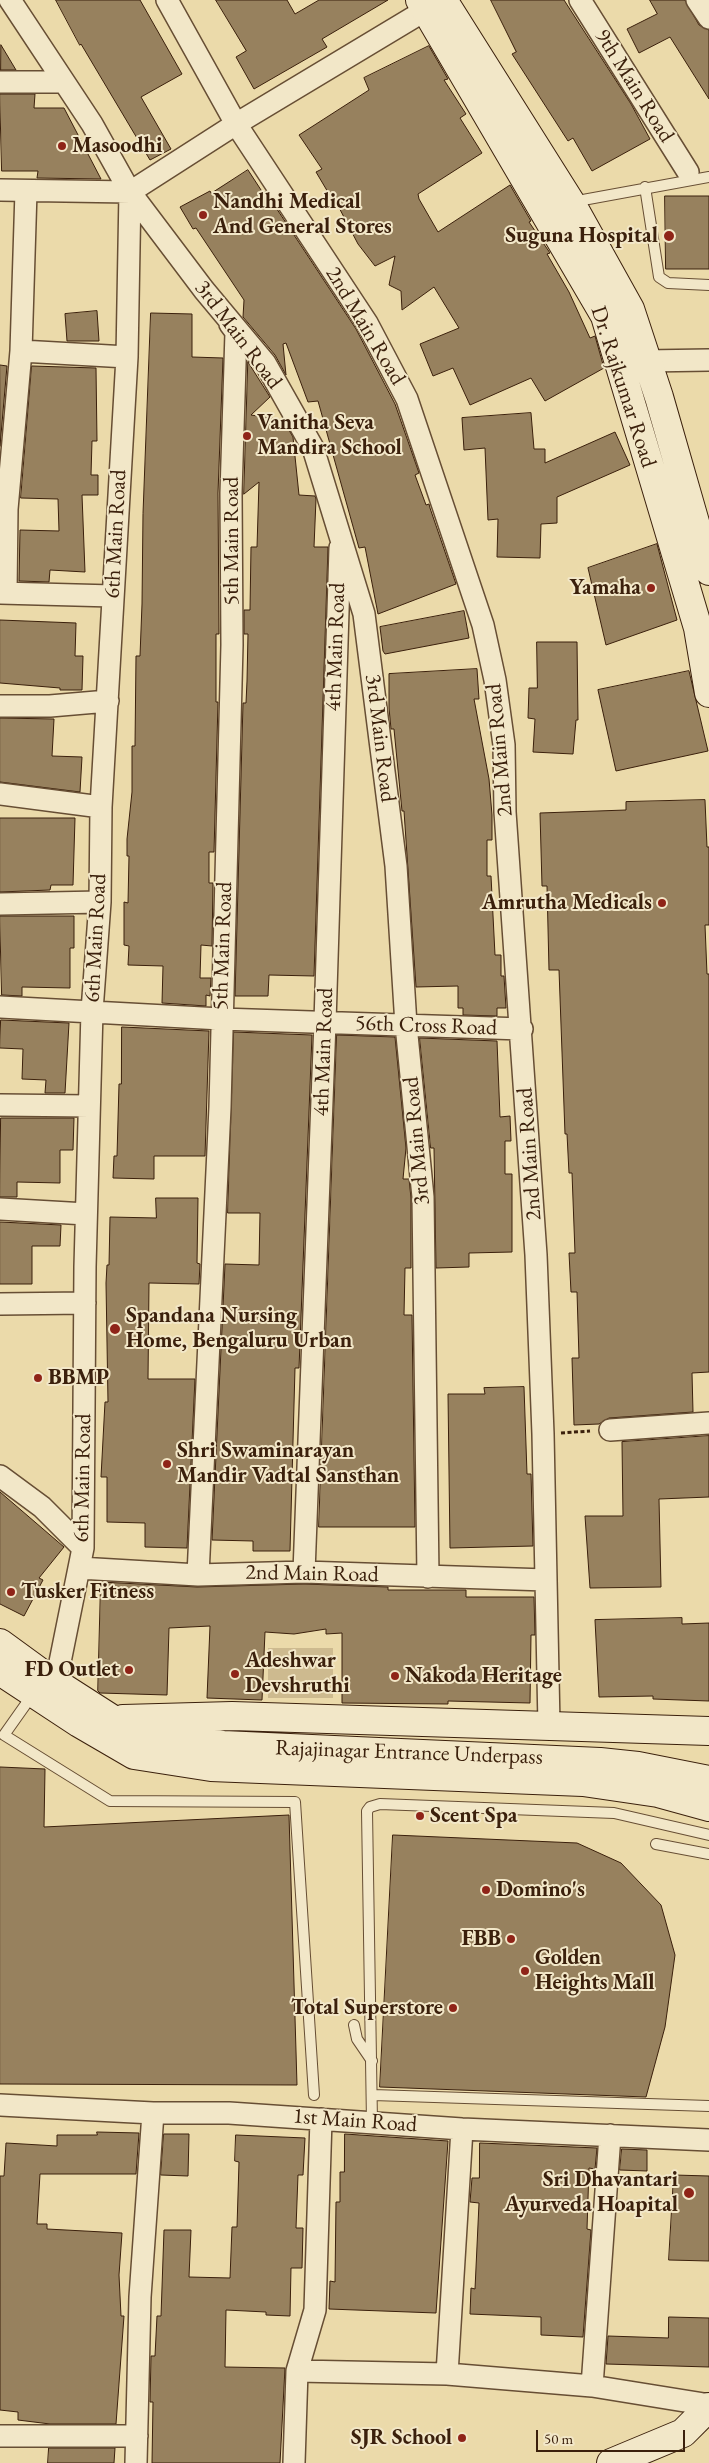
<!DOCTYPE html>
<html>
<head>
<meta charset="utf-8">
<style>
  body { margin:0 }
  #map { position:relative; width:709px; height:2463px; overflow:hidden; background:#ebdaaa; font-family:"EB Garamond",serif }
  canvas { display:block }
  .scale { position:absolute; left:536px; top:2430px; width:149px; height:22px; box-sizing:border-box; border:2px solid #3b200c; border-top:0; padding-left:6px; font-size:15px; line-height:18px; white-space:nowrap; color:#3b200c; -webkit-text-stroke:4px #f2e7c8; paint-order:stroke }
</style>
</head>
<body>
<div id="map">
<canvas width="709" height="2463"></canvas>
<div class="scale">50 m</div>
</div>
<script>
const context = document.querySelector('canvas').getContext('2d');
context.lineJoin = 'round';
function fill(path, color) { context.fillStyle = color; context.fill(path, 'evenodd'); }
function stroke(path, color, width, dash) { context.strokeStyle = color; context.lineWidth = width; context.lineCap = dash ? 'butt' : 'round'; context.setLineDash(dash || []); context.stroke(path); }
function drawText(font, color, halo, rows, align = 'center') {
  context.font = font + ' "EB Garamond",serif'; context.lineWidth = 4; context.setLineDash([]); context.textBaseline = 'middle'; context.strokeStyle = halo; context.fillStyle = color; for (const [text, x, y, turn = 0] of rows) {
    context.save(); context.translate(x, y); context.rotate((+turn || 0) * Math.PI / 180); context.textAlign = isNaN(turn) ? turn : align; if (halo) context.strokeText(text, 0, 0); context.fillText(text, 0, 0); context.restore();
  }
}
fill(new Path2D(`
  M268 1648H333V1698H268Z`), '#cdba8f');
const building = new Path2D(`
  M56 0H140L182 74 141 97 171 149 150 160 81 44 80 45Z
  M216 0H287L295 14 319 0H388L322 39 327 47 254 89 236 57 246 51Z
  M491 0H564L631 104 650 139 592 171 573 138 568 141 512 54 516 52Z
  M650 0H685L699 25 709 30V99L670 37 639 53 627 29 657 14Z
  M1 45 16 70H1Z
  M429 46 448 79 444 80 466 114 460 118 482 153 418 194 419 199 438 232 510 185 531 221 529 222 550 253 547 254 569 292 590 338 595 336 604 368 545 401 531 378 470 405 453 368 433 376 420 344 459 328 434 287 402 310 401 291 389 285 395 256 375 266 358 244 334 198 332 199 316 172 322 169 299 135 369 90 364 78Z
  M0 94H35L34 108H64L101 179 37 178 38 171H2Z
  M248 170 263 193 265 191 356 329 395 404 419 473 415 475 426 505 429 504 430 508 456 584 378 614 365 547 359 548 318 401 308 402 286 343 283 344 286 375 275 355 243 317 244 300 196 228 193 229 180 207 210 191 211 193Z
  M665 196H709V269H666Z
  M97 311 99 341H67L65 314Z
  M151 313 192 314V357L223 358 218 493 219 634H216V702H218L214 852H209V883H213L212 946 201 945 200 978H211L210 996 206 995V1006L162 1003 163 966 128 965 129 946 124 945V902L128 903 129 856H127V839L132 792V746H135L136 656H140L142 604 143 514Z
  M248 362 270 397 251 415 283 420 293 437 299 495 315 496 316 499 314 547H328L314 976 269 975 268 996H235L243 703H246L247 681 248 634H244V610H250L251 547H257L259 482 244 494Z
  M0 365 7 366 0 446Z
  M32 366 96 368 97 441H92L91 475H98V495H82L85 572 50 570 49 582 19 581 20 530 59 531 58 499 21 498Z
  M531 413 534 449H545V463L615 432 630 465 557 497V523L541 524 540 558 497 557 498 519 488 520 485 448 464 450 462 418Z
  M657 544 677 620 606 645 588 568Z
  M464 611 469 638 385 654 383 651 380 627Z
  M0 620 76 623 75 656H83L82 690H60V688L0 683Z
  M537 642H577L578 720H576L573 754 533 752 535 719 528 718 529 688H537Z
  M477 669 479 699H474L489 779 492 815V840H487V876H491L495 955H501V976H504L506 1008H497V1016L463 1015V1008H458V986L416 987 404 811H402L394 729H391L389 708V674Z
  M689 671 708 751 616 771 598 690Z
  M0 718 54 719 52 756 82 757 80 792 0 782Z
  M705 800 707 847H709V925H705L707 974H709V1372L692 1373 693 1412 609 1418 599 1424 574 1425 572 1358H579L577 1292H571L569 1253H575L572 1173H569L567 1134H565L559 970H549L547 886H542L540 813 626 810V802Z
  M0 818H75L73 885H51L50 890 0 892Z
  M0 916H74V948H70V988L22 987V996L2 995Z
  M1 1020 69 1023 65 1093H45L46 1080 22 1079 23 1049 0 1048Z
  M122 1027 209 1031 205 1156H154V1179L113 1178 114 1156H117L119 1084H121Z
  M234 1032 312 1035 299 1368H295L290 1551H253V1541L212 1540 225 1264 259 1265 260 1213H228Z
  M337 1035 395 1037 406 1148 403 1179H409L411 1198V1268H405L404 1315H412L415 1527H319Z
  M420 1038 497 1041 500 1117 510 1116 511 1141H505V1174H512V1252L469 1253V1267L436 1268 434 1148H431Z
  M1 1118H74L73 1150H60V1183L17 1182V1197H0Z
  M156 1198H198L197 1263 200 1264 199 1284 149 1283 148 1379H195L187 1548 145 1547V1523L107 1522V1477H101L105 1402H108L106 1283 107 1265H109L110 1217 156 1218Z
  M0 1222 61 1225 60 1246H32V1284H0Z
  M524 1387 527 1474H531L533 1546 450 1548 448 1394H485L484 1388Z
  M709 1436V1497L659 1499 661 1587 590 1588 585 1516H623L622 1442Z
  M0 1492 64 1547 39 1578 43 1580 24 1616 0 1604Z
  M101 1582 197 1587 304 1584 388 1587V1590H466V1597H534L535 1635H531L530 1703 448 1701V1704L342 1703V1633L326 1634V1629L294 1634 265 1632 262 1700 207 1698 210 1626 169 1628 167 1695 100 1693 98 1691Z
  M682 1618V1624L709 1623V1701L653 1699V1696L599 1697 595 1620Z
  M0 1767 45 1769 44 1827 289 1815 297 2085 0 2084Z
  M393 1835 577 1843 621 1863 661 1905 675 1955 665 2027 646 2097 380 2087Z
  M97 2132 139 2133 136 2174H40L37 2224H47V2229L122 2233 119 2275 121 2316H124L116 2424H50L18 2420V2412L0 2410V2176H4L6 2143 57 2146V2135H97Z
  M164 2134H189L188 2176 161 2175Z
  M345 2134 448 2141 436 2313 329 2309 330 2281 335 2282 336 2202H340V2172H344Z
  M236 2135 305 2138 303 2175H298L296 2228H303L302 2268H291L290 2316 266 2315V2312L226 2310 225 2367 285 2368 280 2463H152L153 2402H150L151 2356H155L157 2316H161L164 2230H191L189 2277 230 2278 232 2227H237L239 2162 235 2161Z
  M480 2143 597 2148 595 2169 589 2168 587 2229 591 2230 583 2337 541 2335V2317L470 2314 471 2288 475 2289 479 2203 470 2202 472 2178H479Z
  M622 2149 647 2150V2171L620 2170Z
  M674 2175 709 2176V2261L669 2260Z
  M669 2317 709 2318V2367L606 2364 608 2336 668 2338Z
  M49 2448H115L114 2463H48Z`);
fill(building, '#97815e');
stroke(building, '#3b200c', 1);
const service = new Path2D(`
  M645 187 659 277 668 283 709 285
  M572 202 709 177
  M33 1694 4 1735 110 1801 295 1802 314 2095
  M656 1844 709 1854
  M354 2025 357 2039 372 2061
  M373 2095 709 2106
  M372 2122 367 1811 370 1807 380 1804 614 1813 709 1835`);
const minor = new Path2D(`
  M10 0 92 124 130 192 204 290 265 363 313 448 364 614 396 866 406 1025 423 1197 428 1577
  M167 0 236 124 367 323 407 399 483 625 495 680 504 745 505 812 536 1255 543 1434 549 1725
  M580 0 688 172
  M697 0 709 18
  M0 82H63
  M0 190 130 192
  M130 192 236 124 439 2
  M21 351 127 357
  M645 361 709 360
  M0 593 113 596
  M6 593 7 509 21 351 26 191
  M0 706H50L108 701
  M0 794 101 807
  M0 904 100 902
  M0 1007 221 1019 522 1029
  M0 1105 89 1106
  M0 1209 86 1214
  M0 1304 85 1303
  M610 1430 709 1423
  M0 1476 42 1507 83 1548
  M79 1568 198 1575 304 1572 546 1580
  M304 1572 325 1022 340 548
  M198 1575 220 1107 232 645 231 493 236 332 230 324
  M48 1678 59 1667 83 1548 85 1267 92 1011 100 902 101 807 127 357 130 192
  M0 2105 153 2113H229L462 2129 709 2140
  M297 2371 447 2374 592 2386 709 2405
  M447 2374 462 2129
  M592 2386 610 2135
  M0 2436H137
  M136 2463 140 2297 153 2113
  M294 2463 297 2371 315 2310 321 2119`);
const secondary = new Path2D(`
  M420 0 605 316 698 628 709 693
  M443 0 571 203 630 309 659 397 709 571
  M0 1643 48 1678 112 1719 155 1737 223 1745 600 1762 638 1766 709 1780
  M0 1671 79 1723 134 1755 211 1767 583 1782 658 1793 709 1807
  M123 1719 232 1716 709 1731
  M611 2463 683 2433 709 2407`);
stroke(service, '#674e34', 12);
stroke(minor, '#674e34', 24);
stroke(secondary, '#3b200c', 30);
stroke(new Path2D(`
  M561 1433 590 1431`), '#3b200c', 3, [4, 2.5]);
stroke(service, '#f2e7c8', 10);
stroke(minor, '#f2e7c8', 21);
stroke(secondary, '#f2e7c8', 28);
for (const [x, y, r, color] of [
  [62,146,5,"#8f2418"],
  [203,215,5,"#8f2418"],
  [669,236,6,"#8f2418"],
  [247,436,5,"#8f2418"],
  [651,588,5,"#8f2418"],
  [662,903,5,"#8f2418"],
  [115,1329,6,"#8f2418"],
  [38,1378,5,"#8f2418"],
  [167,1464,5,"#8f2418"],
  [11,1592,5,"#8f2418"],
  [129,1670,5,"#8f2418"],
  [235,1674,5,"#8f2418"],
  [395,1676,5,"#8f2418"],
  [420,1816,5,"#8f2418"],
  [486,1890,5,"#8f2418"],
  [511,1939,5,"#8f2418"],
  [525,1971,5,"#8f2418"],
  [453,2008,5,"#8f2418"],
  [689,2193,6,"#8f2418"],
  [462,2438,5,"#8f2418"]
]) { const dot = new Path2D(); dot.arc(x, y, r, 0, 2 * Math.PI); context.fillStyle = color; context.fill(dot); stroke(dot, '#f2e7c8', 2); }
drawText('22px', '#3b200c', '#f2e7c8', [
  ["9th Main Road",634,86,58],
  ["2nd Main Road",365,326,59],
  ["3rd Main Road",238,335,53],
  ["Dr. Rajkumar Road",623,387,72],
  ["6th Main Road",116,534,-87],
  ["5th Main Road",232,541,-90],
  ["4th Main Road",336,647,-88],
  ["3rd Main Road",380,738,83],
  ["2nd Main Road",500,750,-95],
  ["6th Main Road",96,938,-87],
  ["5th Main Road",223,946,-88],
  ["56th Cross Road",426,1026,2],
  ["4th Main Road",324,1052,-88],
  ["3rd Main Road",417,1141,-95],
  ["2nd Main Road",530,1154,-94],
  ["6th Main Road",83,1478,-89],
  ["2nd Main Road",312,1574,1],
  ["Rajajinagar Entrance Underpass",409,1753,2],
  ["1st Main Road",355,2121,4]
]);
drawText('bold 22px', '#3b200c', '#f2e7c8', [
  ["Masoodhi",72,146],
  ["Nandhi Medical",213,202],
  ["And General Stores",213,227],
  ["Suguna Hospital",658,236,"right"],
  ["Vanitha Seva",257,423],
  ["Mandira School",257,448],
  ["Yamaha",641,588,"right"],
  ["Amrutha Medicals",652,903,"right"],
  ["Spandana Nursing",126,1316],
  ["Home, Bengaluru Urban",126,1341],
  ["BBMP",48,1378],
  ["Shri Swaminarayan",177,1451],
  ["Mandir Vadtal Sansthan",177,1476],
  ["Tusker Fitness",21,1592],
  ["Adeshwar",245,1661],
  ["Devshruthi",245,1686],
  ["FD Outlet",119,1670,"right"],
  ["Nakoda Heritage",405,1676],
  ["Scent Spa",430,1816],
  ["Domino's",496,1890],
  ["FBB",501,1939,"right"],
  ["Golden",535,1958],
  ["Heights Mall",535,1983],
  ["Total Superstore",443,2008,"right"],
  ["Sri Dhavantari",678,2180,"right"],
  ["Ayurveda Hoapital",678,2205,"right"],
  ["SJR School",452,2438,"right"]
], 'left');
</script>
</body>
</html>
